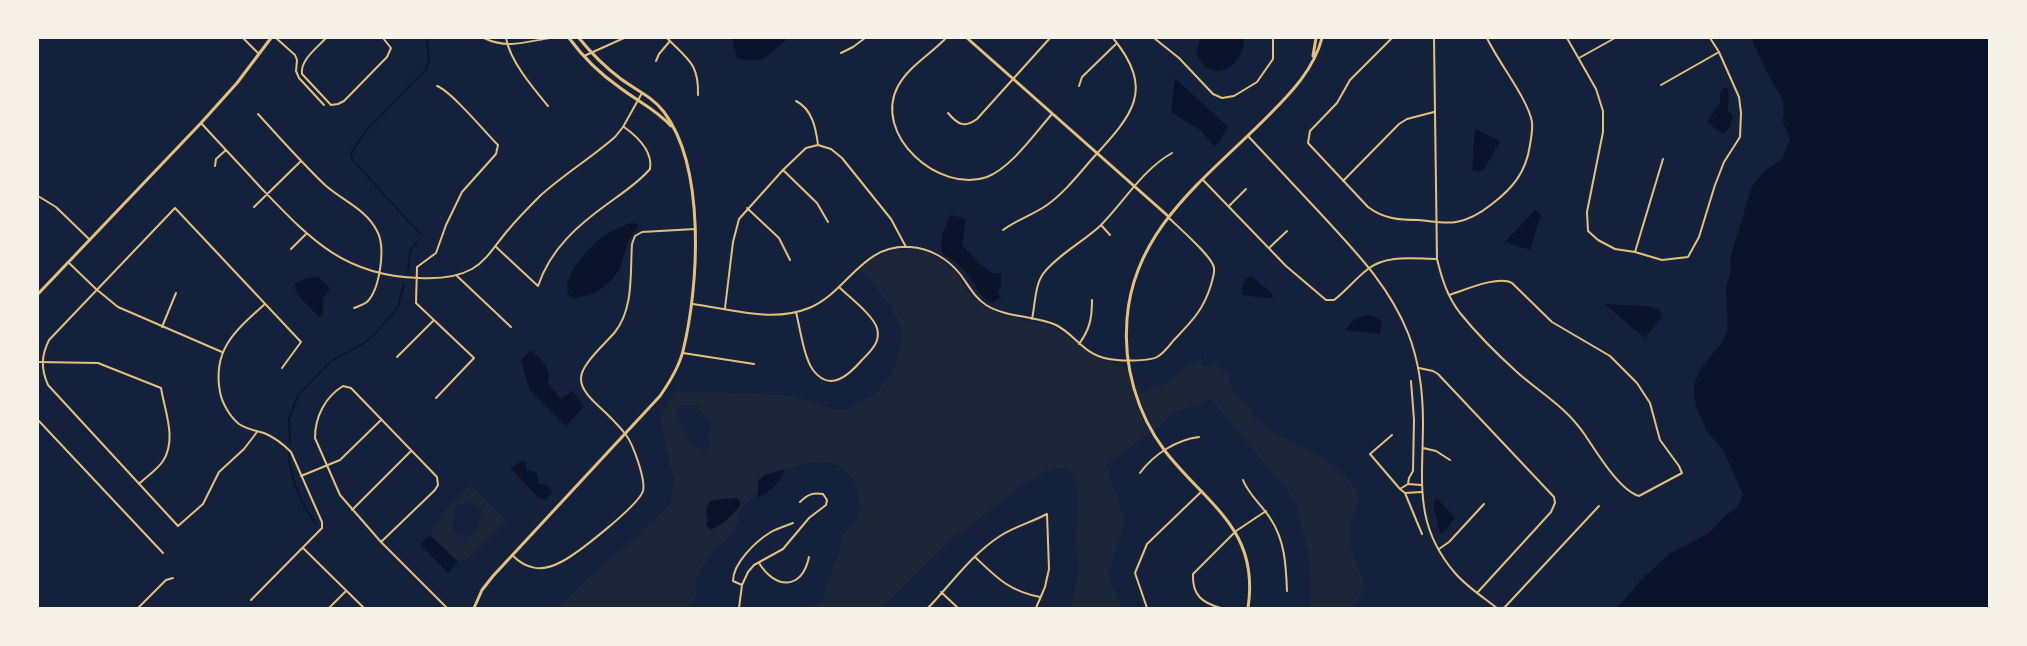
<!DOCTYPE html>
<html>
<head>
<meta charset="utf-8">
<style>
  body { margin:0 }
  #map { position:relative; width:2027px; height:646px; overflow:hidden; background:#14213d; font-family:Poppins,sans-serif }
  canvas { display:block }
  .frame { position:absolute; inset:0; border:39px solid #f6f1e7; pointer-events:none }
</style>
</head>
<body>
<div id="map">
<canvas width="2027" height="646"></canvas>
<div class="frame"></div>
</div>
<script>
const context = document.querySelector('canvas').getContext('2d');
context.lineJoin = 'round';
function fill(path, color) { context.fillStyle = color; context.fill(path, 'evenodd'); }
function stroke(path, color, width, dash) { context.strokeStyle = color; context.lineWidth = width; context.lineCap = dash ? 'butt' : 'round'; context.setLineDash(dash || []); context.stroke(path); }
fill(new Path2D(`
  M901 249 918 250 937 258 957 274 972 297 988 309 1007 316 1054 327 1090 354 1127 368 1137 406 1150 433 1106 465 1125 521 1108 575 1122 608H1071L1079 571 1076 549 1078 497 1075 479 1067 468 1051 469 1037 476 1017 489 948 543 882 608H810L822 601 827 588 829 578 841 547 844 534 860 514C858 504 858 490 854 481 837 446 783 470 758 480V489L739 513 735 531 709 555 695 579 698 593 689 608H556L671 504 674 482 660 417 676 391C702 391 728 392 755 394 767 395 779 394 791 396 803 398 832 410 840 409 877 406 913 357 898 320 890 300 872 285 858 270 871 259 883 252 901 249ZM681 405H696L711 424 708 439 711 443 706 450 696 448 689 441 675 414ZM737 498 740 506C727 520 725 522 706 525L713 500Z
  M1201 355V359L1204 367 1215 365 1227 371C1230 378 1229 386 1234 393 1237 398 1244 399 1247 405 1251 410 1253 416 1258 420 1289 448 1342 455 1360 498L1350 525V545L1366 589 1365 592V591C1358 596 1358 603 1352 608H1310L1311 587 1308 551 1296 504 1281 483 1211 399 1181 410 1154 430 1142 404 1133 375 1142 393 1169 382Z
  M470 485 506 521 469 558 458 562 430 535 428 536 448 506ZM471 502 483 510 476 532 466 538 457 533 452 524 457 506Z`), '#1d2539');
fill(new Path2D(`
  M732 38H788C768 55 765 66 737 58Z
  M1201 38H1244C1244 68 1210 87 1196 53Z
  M1751 38H1989V608H1617L1641 580 1669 554 1709 533 1727 514 1738 507 1743 494 1723 450 1706 430 1696 406 1694 393V385L1699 371 1723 341 1728 329 1726 288 1731 269 1730 258 1752 186 1765 171 1782 159 1790 139 1783 122 1784 105 1780 95 1768 75Z
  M1175 78 1228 127 1219 143 1214 146 1200 130 1171 112Z
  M1723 88H1728L1729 101 1727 110 1733 116 1730 127 1723 134 1707 122 1720 103V93Z
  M1475 129 1500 141 1485 168 1480 172 1472 170Z
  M1535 210 1541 215 1530 250 1505 242Z
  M951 215 966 219 962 245 978 262 992 273H1001V287L998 293 1001 298 992 303C981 297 979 291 972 281 965 269 955 261 943 254 938 240 944 229 951 215Z
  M634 223 638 224V228C626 239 625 255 619 270 614 279 604 287 595 293 588 297 581 295 574 299 554 288 583 255 593 245 603 235 619 225 634 223Z
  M1251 276 1273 294V297L1268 298 1243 295C1241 287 1243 278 1251 276Z
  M318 277 330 288 323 299V314L319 317 297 294 294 284 307 278Z
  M1602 302 1605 304 1646 306 1659 309 1662 316 1645 338Z
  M1368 315 1374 316 1382 322 1380 334 1345 330 1356 318Z
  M531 350C541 359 552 368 548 383L561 399 572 391 584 406 566 426 529 389 521 360Z
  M522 460 526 463V470L535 472 538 475V483C543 486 551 483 552 493L545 500 540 499 511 469Z
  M785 469C779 484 772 490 758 498V481L764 475Z
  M737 498 740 501V506L727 520 711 530 706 525 708 518 706 512 709 502 713 500Z
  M1437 498 1455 518 1445 531 1440 533 1433 504Z
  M430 535 458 562 448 573 420 544Z`), '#0b132b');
stroke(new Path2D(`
  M420 234 352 159 351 153 365 132 426 69 429 60 427 38
  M408 272 410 251 417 242
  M290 445 289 419 298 395 331 361 364 343 374 335 398 307 404 283
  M289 452C288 474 303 508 317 525`), '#0b132b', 1.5);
stroke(new Path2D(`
  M243 38 258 53
  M276 38 295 55 297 60 296 71 299 78 324 105
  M326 38C317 48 300 60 302 74L331 105 338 104 344 101 387 57 391 48 383 38
  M484 38C506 49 526 42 549 38
  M506 38C510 61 533 88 548 106
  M667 38C687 59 699 63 698 95
  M946 38C931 54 909 66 898 86 872 135 939 194 987 177 1012 167 1035 133 1052 114
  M1154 38 1179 58 1213 94 1222 98 1234 96 1257 82 1273 59V38
  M1392 38 1350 80 1337 103 1310 131 1308 143 1368 207C1384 219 1399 220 1419 220 1431 221 1444 224 1456 222 1469 220 1482 212 1492 204 1513 188 1526 172 1530 145 1531 137 1533 130 1532 122 1528 99 1498 62 1487 38
  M1434 38 1437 259C1442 279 1447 296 1460 313 1477 334 1498 355 1518 373 1542 394 1566 407 1585 435 1596 451 1619 490 1639 496L1682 473 1679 466 1660 440 1650 403 1637 383 1610 356 1552 322 1512 283C1498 275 1465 290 1449 295
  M1567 38 1596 89 1603 111V132L1587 212 1588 231 1598 240 1615 249 1635 252 1662 260 1688 257 1699 237 1715 185 1724 162 1740 137 1741 113 1739 97 1719 52 1710 38
  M841 53 853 47 865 38
  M584 56 624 38
  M1579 58 1615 38
  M656 61 659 54 670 41
  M1661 85 1719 52
  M1079 86 1082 77 1117 43
  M796 101C812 109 816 128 818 145
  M948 113C958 125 965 128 977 119L1050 38
  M258 114C280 138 302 163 325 185 343 201 366 209 377 231 386 247 380 289 367 302 363 305 359 306 354 308
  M201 123C222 146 243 168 263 190 311 240 345 276 419 278 438 279 456 278 472 269 488 260 497 242 509 229 518 218 529 207 540 196 563 175 591 158 615 137L623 127 642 93
  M1248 136C1272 162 1296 187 1320 213 1354 250 1389 285 1408 333 1419 361 1423 392 1423 422 1423 481 1413 524 1455 573 1467 587 1483 597 1497 608
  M215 166 216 159 226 150
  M783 170 817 203 828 222
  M1203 180 1286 266 1326 300H1334C1346 291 1356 278 1368 269 1387 254 1415 259 1437 259
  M1343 181 1399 124 1407 119 1434 112
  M38 196 56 207 90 240
  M1229 206 1246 189
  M254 207 301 161
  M747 208 779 238 790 260
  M1101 225 1110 235
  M1003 230C1016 220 1033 215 1047 205 1064 193 1078 175 1092 159 1132 115 1156 91 1113 38
  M495 246 538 286C551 248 578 225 610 202 624 192 639 182 650 169 653 151 638 137 624 127
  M1269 248 1287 231
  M291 249 306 234
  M1635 252 1663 159
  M68 262 96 289 118 307 222 352
  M457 276 511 327
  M693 304C729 309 773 323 809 308 848 292 861 244 910 247 930 248 948 259 960 274 969 286 974 297 986 305 1007 318 1033 315 1056 325 1078 336 1085 359 1117 360 1126 361 1150 361 1157 357 1164 353 1169 346 1173 341 1191 322 1203 311 1211 285 1212 280 1215 273 1214 268 1213 257 1178 227 1169 218
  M725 308 733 242 739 219 783 170 806 148 818 145 831 149 842 158 891 219 906 247
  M796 312C800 328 804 358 813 370 830 393 849 375 862 360 871 351 881 342 877 328 873 315 849 297 839 287
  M1032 319C1035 305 1035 285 1043 274 1055 257 1084 241 1100 226 1124 202 1142 170 1172 153
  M162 327 176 293
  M1079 344C1090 329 1092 318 1092 300
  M683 353 754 364
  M397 357 434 320
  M38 362 98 363 161 388C165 412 177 439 163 461 157 470 146 477 139 484
  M1419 368 1433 371 1438 374 1554 497 1555 503 1551 512 1477 593
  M1411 381 1414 420 1413 471 1409 478 1408 484 1400 489 1405 493 1422 534
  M436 398 474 358 416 303 417 267 436 253 446 225 462 192 496 154 498 145C485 132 451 91 437 86
  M38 420 163 553
  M257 432 244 449 219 472 203 504 178 526 48 385C41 369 41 356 49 340L175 208 301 342 282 368
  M1392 435 1370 454 1400 489
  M1423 448 1436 451 1450 460
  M1140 473C1154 454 1176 440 1199 437
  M301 476 340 460 381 420
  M1243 480C1248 494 1262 505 1270 518 1285 540 1286 565 1287 591
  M1408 484 1421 485
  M1405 493 1421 492
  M352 510 411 451
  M381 542 435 490 438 485 437 477 351 388 343 386C325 397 315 417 315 438L340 495 381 542 447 608
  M303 548 364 608
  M1439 549 1449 542 1484 504
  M512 555C527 570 542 572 561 562 577 554 638 506 643 491 646 480 633 444 626 435 621 428 614 421 608 415 599 406 581 393 581 379 580 365 606 343 615 332 634 308 630 273 632 244L635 236 642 232 695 229
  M975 557C997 578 1009 591 1040 597
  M759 563C775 589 802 591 809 557
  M742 585 733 581C733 563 756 541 771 532 778 528 786 526 793 523
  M941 592 958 608
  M251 600 322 528V522L291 452C283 444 274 437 264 433 256 431 246 429 239 424 230 417 222 403 220 392 212 349 236 330 265 304
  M138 608 166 580 173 578
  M329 608 346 591
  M739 608 742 585 748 572 754 565 783 549 809 518 826 505 827 500 823 494C813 492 807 495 800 502
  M928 608C952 583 970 556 1000 536 1014 527 1032 522 1047 514L1049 569 1045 587 1036 608
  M1147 608 1135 573 1147 544 1202 491
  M1221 608C1202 603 1192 595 1193 574L1236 531 1266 511
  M1504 608 1599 506`), '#e5c07b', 2);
stroke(new Path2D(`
  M569 38C583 57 599 73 619 87 637 101 656 109 671 126
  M967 38 1168 216
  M1313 56 1316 38
  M38 294 201 123 237 83 271 38
  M474 608 482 590 493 576 660 396C669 383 679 367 683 351 699 286 706 168 664 112 653 97 636 90 621 79 605 67 591 53 579 38
  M1248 608C1260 529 1207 505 1165 451 1137 414 1123 365 1127 319 1134 227 1209 176 1269 115 1291 93 1314 69 1322 38`), '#e5c07b', 3);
</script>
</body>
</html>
